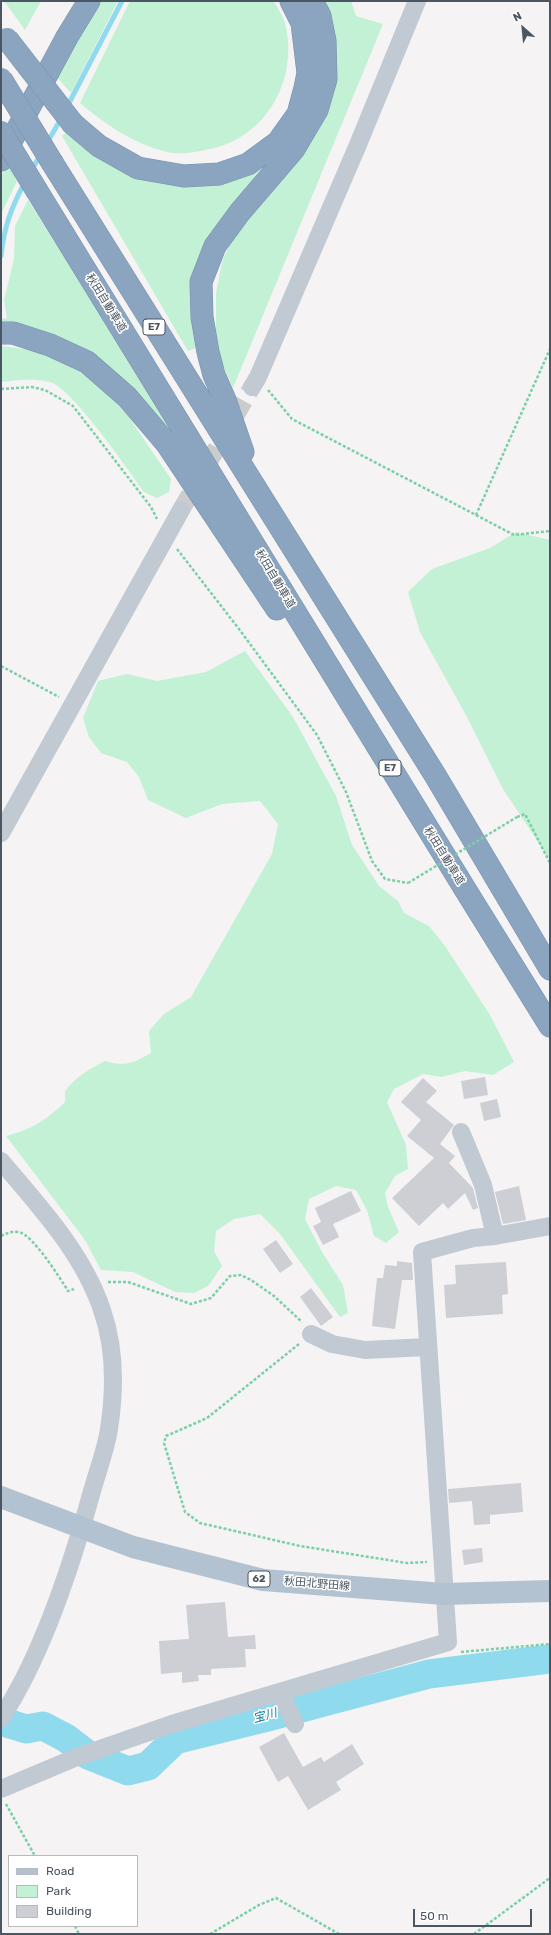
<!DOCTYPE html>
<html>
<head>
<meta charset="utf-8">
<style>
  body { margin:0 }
  #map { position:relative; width:551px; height:1935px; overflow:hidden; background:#f5f3f3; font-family:Rubik,sans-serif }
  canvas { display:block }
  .frame { position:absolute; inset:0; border:2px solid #4a5661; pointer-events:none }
  .legend { position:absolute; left:8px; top:1855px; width:130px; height:72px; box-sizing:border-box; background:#fff; border:1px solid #b7bbc0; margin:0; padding:5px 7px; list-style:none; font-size:12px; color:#4a5661 }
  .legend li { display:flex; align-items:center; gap:8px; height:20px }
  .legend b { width:20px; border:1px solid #b7bbc0 }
  .north { position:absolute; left:503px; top:8px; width:40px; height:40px; -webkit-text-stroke:3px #fff; paint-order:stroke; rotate:333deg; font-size:11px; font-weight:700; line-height:16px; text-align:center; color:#4a5661 }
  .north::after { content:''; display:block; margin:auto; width:14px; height:18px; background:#4a5661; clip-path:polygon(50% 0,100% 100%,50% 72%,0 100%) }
  .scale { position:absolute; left:413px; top:1909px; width:119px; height:18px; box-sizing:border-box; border:2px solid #4a5661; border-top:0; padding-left:5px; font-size:12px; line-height:14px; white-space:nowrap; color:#4a5661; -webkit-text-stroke:3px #fff; paint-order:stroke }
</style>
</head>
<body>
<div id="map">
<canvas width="551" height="1935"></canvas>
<div class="frame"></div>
<ul class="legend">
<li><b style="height:5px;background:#b3c2d1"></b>Road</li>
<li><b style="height:11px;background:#c3f1d5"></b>Park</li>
<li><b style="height:11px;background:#cdcfd5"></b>Building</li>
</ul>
<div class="north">N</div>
<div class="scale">50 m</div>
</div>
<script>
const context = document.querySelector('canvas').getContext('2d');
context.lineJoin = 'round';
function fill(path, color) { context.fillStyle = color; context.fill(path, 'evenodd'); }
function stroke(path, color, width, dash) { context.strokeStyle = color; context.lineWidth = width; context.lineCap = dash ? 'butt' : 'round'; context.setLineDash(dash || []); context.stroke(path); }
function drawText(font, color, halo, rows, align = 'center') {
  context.font = font + ' Rubik,"Noto Sans JP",sans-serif'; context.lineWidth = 3; context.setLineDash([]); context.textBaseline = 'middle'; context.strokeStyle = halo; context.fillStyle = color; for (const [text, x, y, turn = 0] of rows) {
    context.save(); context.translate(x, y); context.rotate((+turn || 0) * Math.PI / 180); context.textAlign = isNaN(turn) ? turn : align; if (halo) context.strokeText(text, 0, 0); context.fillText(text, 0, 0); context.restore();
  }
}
fill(new Path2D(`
  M4 1H41L25 30Z
  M93 1H118L71 93 53 73Z
  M130 1H274C277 8 283 15 285 23 299 79 267 137 210 149 197 152 180 155 167 152 134 144 106 125 80 103Z
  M323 1H351L356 16 383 24 233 388 222 363 216 332V293L222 262 236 231 328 101 337 73 333 27Z
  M67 132 143 176 277 154 193 309 196 348 188 351 62 136Z
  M8 164 17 181 3 210 1 216V176Z
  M28 200 187 449 135 397 1 326V318L7 319 4 300 14 259 15 226Z
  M1 346 31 350 64 361 98 382 128 416 171 479 169 492 157 498 144 492C128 470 72 388 50 382 34 378 17 380 1 382Z
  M516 532 550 540V860L503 789 468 719 420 632 408 592 432 569 490 548Z
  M245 651 293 717 336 796 352 845 379 886 398 901 404 913 429 926 445 946 490 1015 514 1062 493 1075 465 1071 441 1077 423 1074 394 1089 387 1102 406 1145 408 1169 395 1176 385 1193 388 1207 399 1232 386 1243 374 1236 367 1210 356 1190 336 1186 309 1199 305 1219 322 1252 343 1285 348 1313 340 1317 280 1234 260 1214 234 1219 216 1231 214 1251 222 1266 208 1286 194 1293 175 1292 133 1272 101 1270 85 1240 6 1136C32 1129 45 1121 65 1102V1091C77 1076 88 1070 105 1061 126 1067 133 1063 151 1053L149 1031 164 1014 191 997 272 854 278 824 260 801 222 804 186 818 148 800 139 777 127 762 101 753 89 737 83 718 98 681 127 674 157 681 206 672Z`), '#c3f1d5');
stroke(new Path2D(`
  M67 107 122 1
  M47 143 62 117
  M31 171 41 154
  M1 256C4 227 11 208 25 182`), '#90daee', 5);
stroke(new Path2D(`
  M1 1721 26 1729 43 1726 66 1738 88 1755 128 1771 148 1766 175 1740 268 1717 429 1674 550 1659`), '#90daee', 29);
fill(new Path2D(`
  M485 1077 488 1095 464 1099 461 1081Z
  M423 1078 437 1091 426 1102 454 1125 440 1144 455 1156 449 1163 473 1188 478 1208 473 1210 465 1193 448 1209 443 1203 419 1226 392 1198 434 1158 407 1136 421 1120 401 1102Z
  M497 1099 501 1117 484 1121 480 1103Z
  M519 1186 526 1220 503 1224 495 1192Z
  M351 1191 361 1211 333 1224 339 1237 323 1245 313 1226 321 1222 315 1208Z
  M276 1240 293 1264 280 1273 263 1249Z
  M397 1261 412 1263 413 1280H402L395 1329 372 1326 377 1278H383L385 1265 397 1266Z
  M506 1262 508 1294 502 1295 503 1314 446 1318 444 1285 456 1284 455 1265Z
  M311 1288 333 1317 321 1326 300 1297Z
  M521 1483 523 1512 490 1515V1524L474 1525 472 1501 449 1503 448 1489Z
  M482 1548 483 1562 464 1565 462 1550Z
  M225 1602 228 1637 255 1635 256 1649H245L246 1667 211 1669V1675H198L199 1681 182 1683V1672L161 1674 159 1641 189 1639 186 1605Z
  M284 1733 303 1767 321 1757 324 1762 352 1744 364 1764 336 1782 341 1790 308 1810 288 1776 278 1782 259 1747Z`), '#cdcfd5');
stroke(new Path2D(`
  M181 510 252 387`), '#caccce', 18, [18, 9]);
const highway = new Path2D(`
  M73 124 99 146 138 168 184 176 219 174 248 164 278 142 298 114 305 88 308 73 302 23 291 1
  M1 160 67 37 89 1
  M53 164 435 775 550 969
  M37 191C209 469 377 749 550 1026
  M1 333H13L50 345 87 362 127 397 167 444 277 609
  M243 452 225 400 214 375 208 352 202 317 201 282 215 246 240 212 294 149 317 110 326 79 325 41 320 16 312 1`);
stroke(highway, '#7690ad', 23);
stroke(new Path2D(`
  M1 389 32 387 45 390 73 406 151 507 157 519
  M268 390 292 419 476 515 550 349
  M476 515 514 535 550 531
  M177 549 239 629 317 735 346 792 372 861 385 879 408 883
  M1 666 59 697
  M517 817 525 814 550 863
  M1 1236C7 1233 12 1231 19 1232 33 1235 60 1278 68 1291L74 1289
  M108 1282H128L191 1304 211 1298 230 1276 241 1275 251 1280 274 1296 302 1322
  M299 1344 207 1418 166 1436 164 1443 185 1512 200 1523 300 1546 407 1563 427 1562
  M461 1652 550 1644
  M6 1804 35 1856
  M75 1926 79 1934
  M210 1934 259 1905 276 1898 339 1934
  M474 1934 550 1878`), '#7ad0a6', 2.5, [3, 2]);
stroke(new Path2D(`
  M252 387 258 377 357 147 417 1
  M1 833 181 510
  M461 1132 483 1185 495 1236
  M1 1161C39 1206 83 1253 102 1310 115 1347 115 1390 109 1429 106 1449 98 1470 92 1491 72 1564 43 1655 1 1718
  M311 1334 332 1344 365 1350 428 1347
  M280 1692 295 1724
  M1 1789 77 1757 172 1724 448 1642 422 1252 473 1238 495 1236 550 1226`), '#c1cad2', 18);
stroke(new Path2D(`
  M1 1497 133 1547 263 1580 444 1594 550 1591`), '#b3c2d1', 22);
stroke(highway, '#8ba5c1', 22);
const highwayBridge = new Path2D(`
  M7 39 73 124
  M1 79 53 164
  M1 132 37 191`);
stroke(highwayBridge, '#7690ad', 23, []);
stroke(new Path2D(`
  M408 883 517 817`), '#7ad0a6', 2.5, [3, 2]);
stroke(highwayBridge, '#8ba5c1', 22);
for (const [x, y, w] of [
  [154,327,22],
  [390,768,22],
  [259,1579,22]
]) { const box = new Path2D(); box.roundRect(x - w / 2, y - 8, w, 16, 3); context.fillStyle = '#fff'; context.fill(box); stroke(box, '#4a5661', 1); }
drawText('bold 10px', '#4a5661', null, [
  ["E7",154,327],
  ["E7",390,768],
  ["62",259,1579]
]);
drawText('11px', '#4a5661', '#fff', [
  ["秋田自動車道",106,303,58],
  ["秋田自動車道",275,579,59],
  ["秋田自動車道",444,856,58],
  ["秋田北野田線",317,1584,5]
]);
drawText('italic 12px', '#0c7c9b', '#fff', [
  ["宝川",265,1716,-15]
]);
</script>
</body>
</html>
